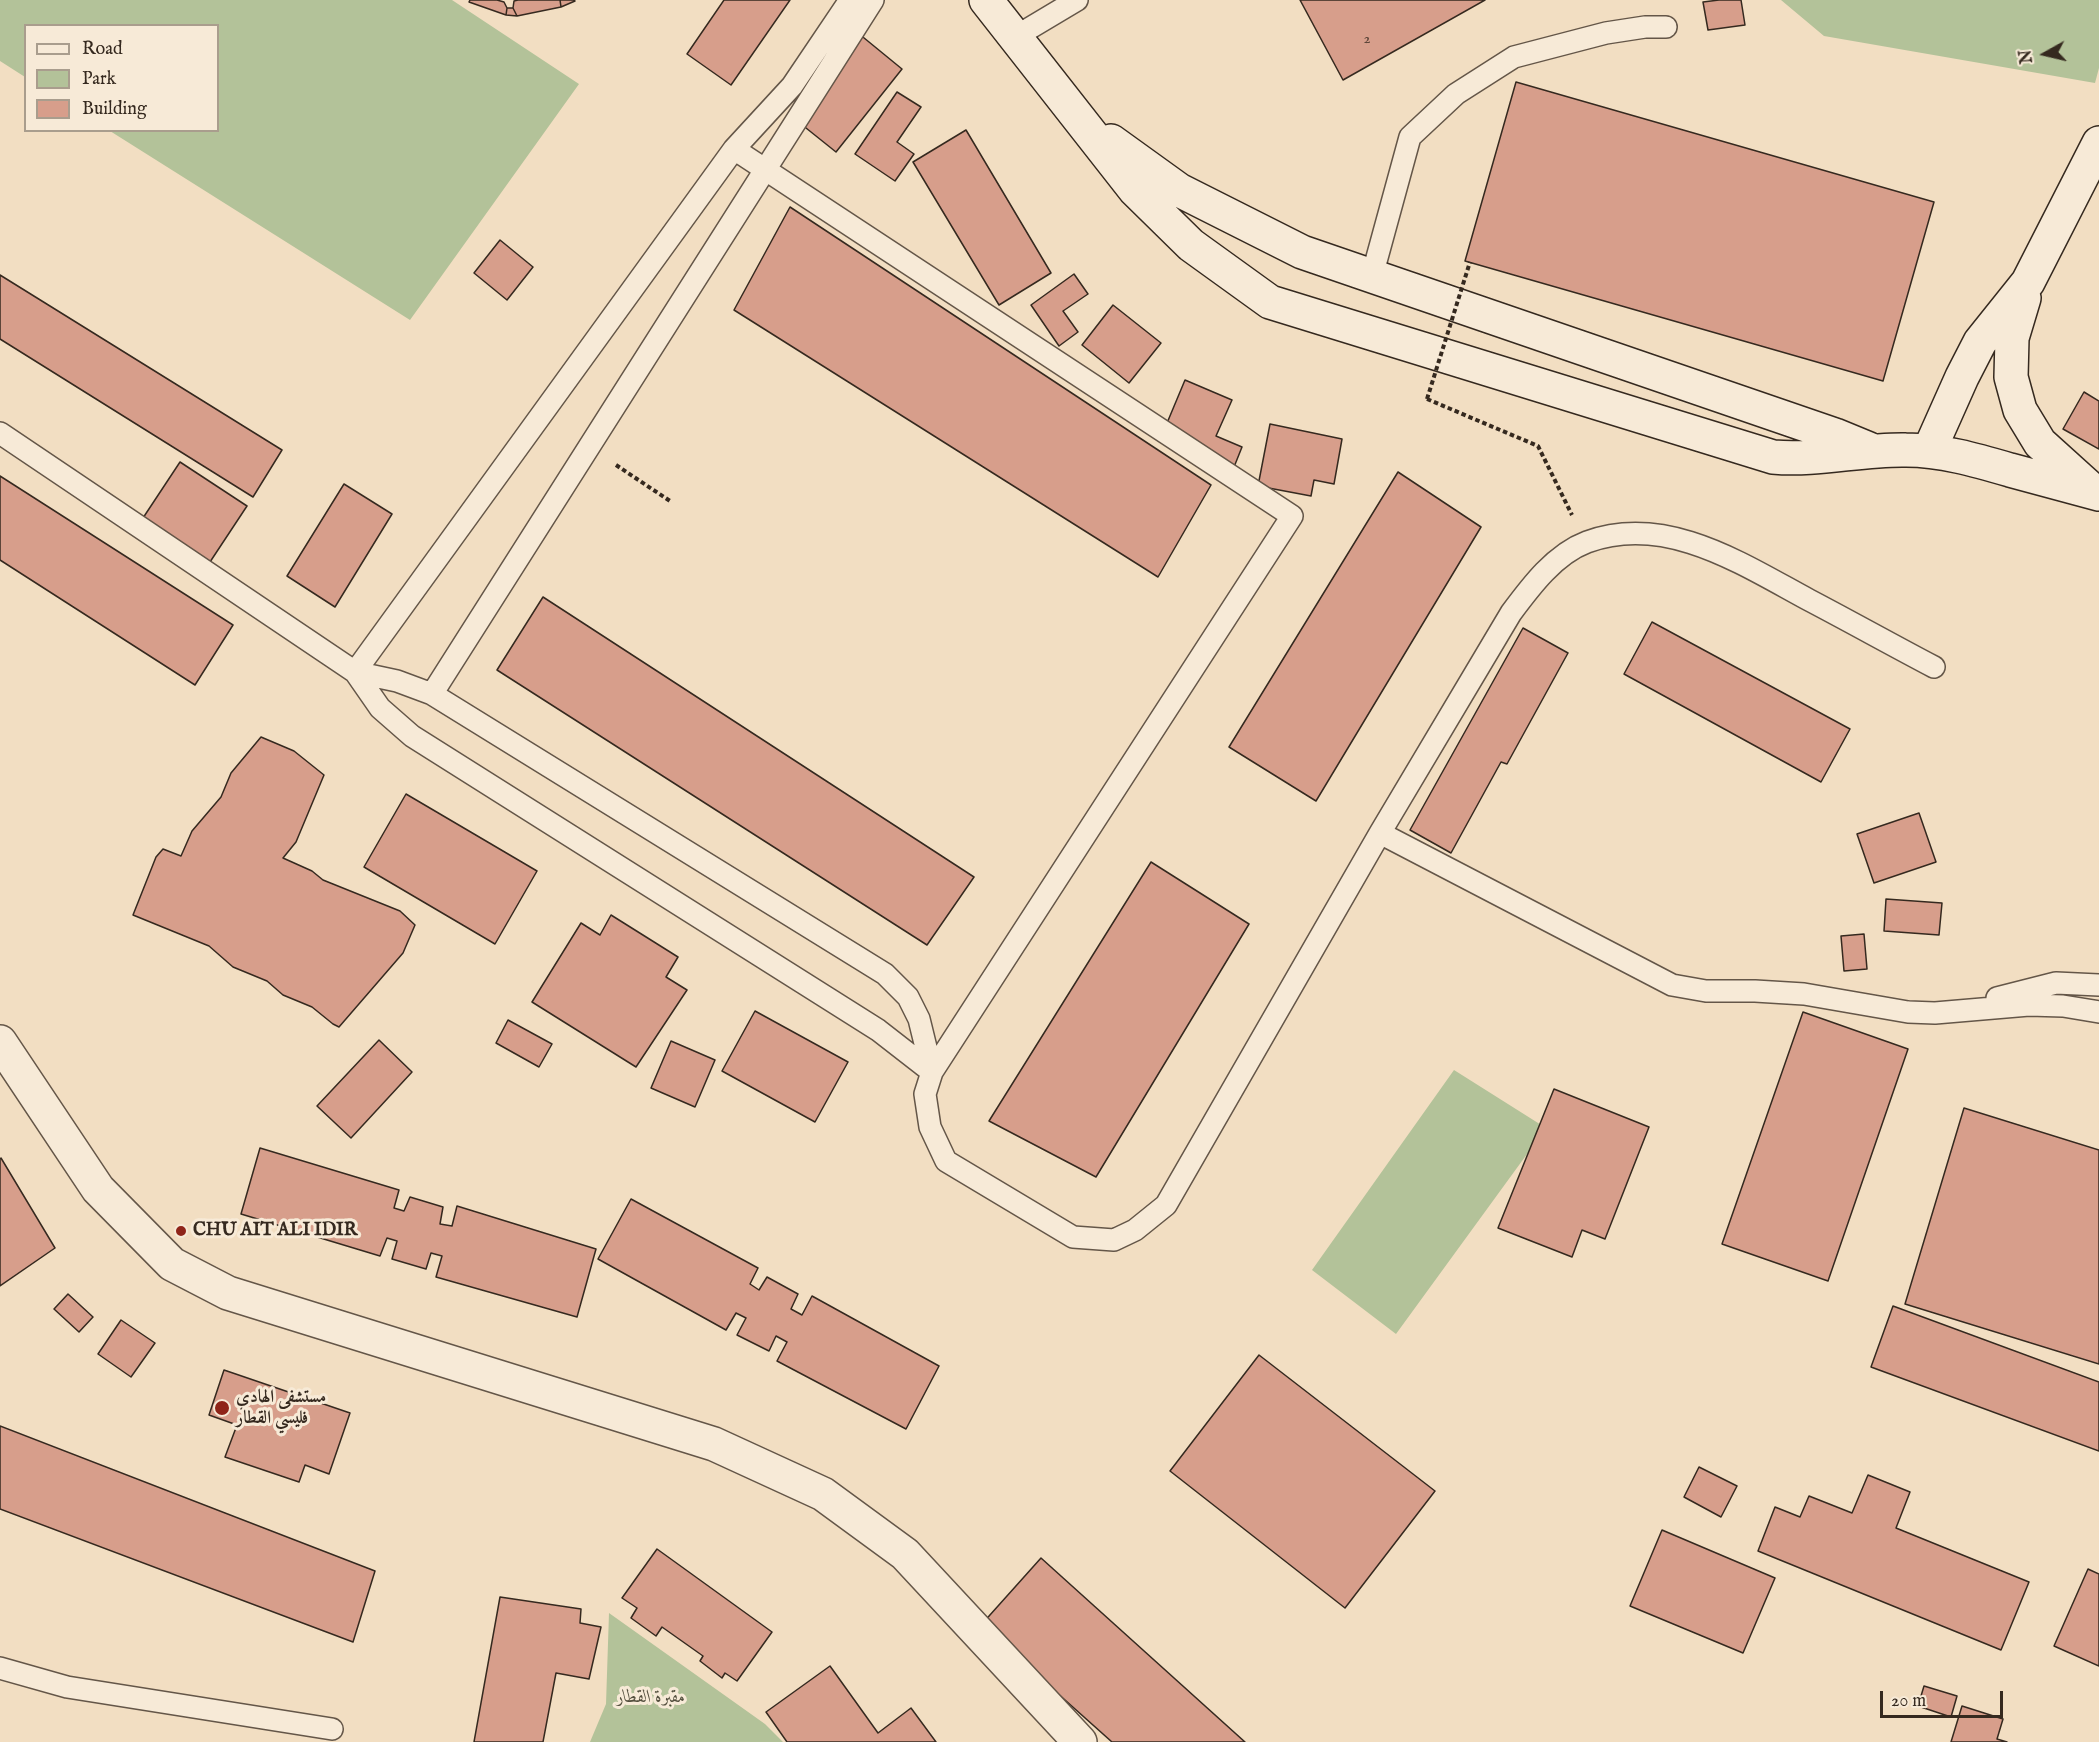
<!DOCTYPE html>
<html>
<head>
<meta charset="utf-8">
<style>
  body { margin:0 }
  #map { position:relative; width:2099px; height:1742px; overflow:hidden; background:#f2dec2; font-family:"IM FELL English",serif }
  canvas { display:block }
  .legend { position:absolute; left:24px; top:24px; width:195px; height:108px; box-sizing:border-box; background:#f7ead7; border:2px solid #a99d8d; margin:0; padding:8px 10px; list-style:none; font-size:18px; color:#35291f }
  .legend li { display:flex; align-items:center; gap:12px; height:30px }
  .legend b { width:30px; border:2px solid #a99d8d }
  .north { position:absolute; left:2015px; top:24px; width:60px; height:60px; -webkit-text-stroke:4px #f7ead7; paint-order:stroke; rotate:262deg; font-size:16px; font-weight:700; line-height:24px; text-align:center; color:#35291f }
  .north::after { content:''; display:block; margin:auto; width:21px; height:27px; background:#35291f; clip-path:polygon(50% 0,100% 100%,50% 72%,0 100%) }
  .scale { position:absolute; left:1880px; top:1691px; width:123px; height:27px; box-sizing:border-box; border:3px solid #35291f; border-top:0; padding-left:8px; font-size:18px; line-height:21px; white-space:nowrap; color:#35291f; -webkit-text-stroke:4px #f7ead7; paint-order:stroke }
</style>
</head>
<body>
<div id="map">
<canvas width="2099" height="1742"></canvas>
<ul class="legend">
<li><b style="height:8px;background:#f7ead7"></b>Road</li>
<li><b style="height:16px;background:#b3c299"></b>Park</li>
<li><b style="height:16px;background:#d79e8b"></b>Building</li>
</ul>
<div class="north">N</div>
<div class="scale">20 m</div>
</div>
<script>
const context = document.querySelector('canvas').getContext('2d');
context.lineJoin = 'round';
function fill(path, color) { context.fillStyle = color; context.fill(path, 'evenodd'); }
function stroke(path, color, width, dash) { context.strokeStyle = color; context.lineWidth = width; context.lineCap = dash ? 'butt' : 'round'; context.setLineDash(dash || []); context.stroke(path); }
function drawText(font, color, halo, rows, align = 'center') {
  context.font = font + ' "IM FELL English",Amiri,serif'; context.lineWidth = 6; context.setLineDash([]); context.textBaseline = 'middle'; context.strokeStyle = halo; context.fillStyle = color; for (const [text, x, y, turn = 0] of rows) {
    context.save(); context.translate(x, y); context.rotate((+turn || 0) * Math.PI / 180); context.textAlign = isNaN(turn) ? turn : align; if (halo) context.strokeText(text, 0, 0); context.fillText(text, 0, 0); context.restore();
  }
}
fill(new Path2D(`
  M0 0H452L579 84 410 320 110 131 218 130V26H26L25 77 0 61Z
  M1781 0H2099V68L2095 83 1824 36Z
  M1454 1070 1546 1128 1396 1334 1312 1270Z
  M609 1613 765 1724 783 1742H590L606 1704Z`), '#b3c299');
const building = new Path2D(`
  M470 0H497L504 2 507 8 506 15 469 2Z
  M518 0H560L561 7 517 16 513 8 514 1Z
  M560 0H574L575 1 561 7Z
  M724 0H790L731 85 687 54Z
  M1300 0H1485L1343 80Z
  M1719 0H1741L1745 25 1708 30 1703 2Z
  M507 8H513L517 16 506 15Z
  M858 33 902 69 836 152 791 116Z
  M1516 82 1934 202 1883 381 1465 261Z
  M897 92 921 107 897 142 914 154 895 181 855 154Z
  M966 130 1051 273 999 305 913 162Z
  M790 207 1211 485 1158 577 734 310Z
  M500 240 533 267 507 300 474 273Z
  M1074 274 1088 294 1063 311 1078 332 1059 346 1031 305Z
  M0 275 282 450 253 497 0 339Z
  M1113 305 1161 343 1129 383 1082 345Z
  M1185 380 1232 400 1216 436 1242 447 1234 467 1162 435Z
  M2084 392 2099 401V449L2063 429Z
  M1270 424 1342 439 1334 484 1314 480 1311 496 1258 486Z
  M180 462 247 506 208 565 141 521Z
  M1398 472 1481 527 1316 801 1229 747Z
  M0 476 233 625 195 685 0 560Z
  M344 484 392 514 335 607 287 576Z
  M543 597 974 877 927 945 497 670Z
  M1652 622 1850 729 1821 782 1624 674Z
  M1523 628 1568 653 1507 764 1501 762 1451 853 1410 830Z
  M261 737 294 751 324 775 296 842 283 858 312 871 323 880 400 911 415 925 403 953 339 1027 333 1024 312 1007 283 995 267 981 233 967 209 946 133 915 156 857 163 849 181 856 192 831 221 797 231 773Z
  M406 794 537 871 495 944 364 867Z
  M1919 813 1936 862 1874 883 1857 834Z
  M1151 862 1249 924 1096 1177 989 1121Z
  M1886 899 1942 903 1939 935 1884 931Z
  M611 915 678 957 666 977 687 990 636 1067 532 1002 581 923 600 935Z
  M1864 934 1867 969 1844 971 1841 936Z
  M755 1011 848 1062 815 1122 722 1071Z
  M1803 1012 1908 1049 1828 1281 1722 1244Z
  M508 1020 552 1044 539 1067 496 1043Z
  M379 1040 412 1072 351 1138 317 1106Z
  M671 1041 715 1060 695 1107 651 1088Z
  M1554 1089 1649 1127 1605 1239 1582 1230 1572 1257 1498 1228Z
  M1964 1108 2099 1150V1364L1905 1304Z
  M260 1148 399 1190 394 1208 404 1211 410 1197 443 1207 440 1224 452 1226 457 1206 596 1249 577 1317 436 1277 442 1256 431 1253 426 1269 392 1259 397 1241 387 1238 380 1256 241 1214Z
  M1 1158 55 1248 0 1286V1159Z
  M631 1199 758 1268 750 1284 759 1290 767 1277 798 1294 791 1309 802 1315 812 1296 939 1366 906 1429 777 1361 787 1342 776 1336 769 1351 737 1335 746 1318 736 1313 726 1330 598 1259Z
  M68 1294 93 1317 79 1332 54 1309Z
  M1893 1306 2099 1382V1451L1871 1367Z
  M121 1320 155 1343 131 1377 98 1354Z
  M1259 1355 1435 1491 1345 1608 1170 1471Z
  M224 1370 350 1413 329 1474 305 1465 299 1482 225 1457 237 1425 209 1415Z
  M0 1426 375 1571 353 1642 0 1509Z
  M1699 1467 1737 1486 1721 1517 1684 1497Z
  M1868 1475 1910 1492 1896 1528 2029 1582 2001 1650 1758 1551 1775 1507 1800 1517 1809 1496 1852 1513Z
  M1662 1530 1775 1578 1743 1653 1630 1606Z
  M657 1549 772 1632 737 1681 725 1673 722 1678 700 1661 703 1656 662 1627 656 1636 631 1618 637 1608 622 1598Z
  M1041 1558 1245 1742H1112L981 1625Z
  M2088 1569 2099 1574V1666L2054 1646Z
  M500 1597 581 1609 580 1623 601 1627 589 1679 556 1673 543 1742H474Z
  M830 1666 878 1733 911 1708 936 1742H787L766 1712Z
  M1924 1686 1957 1696 1951 1717 1918 1706Z
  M1962 1706 2003 1719 1997 1739 2007 1742H1951Z`);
fill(building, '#d79e8b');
stroke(building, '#35291f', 1.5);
const lane = new Path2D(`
  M1015 37 1077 0
  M1372 276 1410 137 1456 94 1514 57 1606 33 1645 27H1666
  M0 433 355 672 734 149 792 86 850 0
  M355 672 397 681 432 694 885 974 908 997 919 1019 932 1072 925 1094 930 1127 946 1161 1073 1237 1114 1240 1135 1230 1166 1205 1380 833 1511 613C1531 586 1555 554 1587 542 1666 513 1742 564 1809 600 1851 622 1892 645 1934 667
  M355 672 380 708 412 736 878 1030 932 1072 1292 516 734 149
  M432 694 873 0
  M1380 833 1672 985 1706 991H1755L1804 994 1908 1012 1935 1013 2029 1005 2063 1006 2099 1012
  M1997 998 2056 983 2099 985
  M0 1668 67 1687 332 1729`);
const street = new Path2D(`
  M0 1042 98 1189 172 1264 228 1293 714 1444 823 1494 905 1554 1080 1742`);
const secondary = new Path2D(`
  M986 0 1135 190 1191 245 1270 302 1773 457C1818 461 1861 449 1906 450 1941 450 1976 460 2010 470 2040 478 2069 486 2099 494
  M1111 141 1179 190 1302 252 1835 435 1869 449
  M2024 298 2012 338 2011 377 2020 410 2040 443 2090 488
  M1929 451 1962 377 1980 342 2028 282 2099 143`);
stroke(lane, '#645648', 24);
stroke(street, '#645648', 36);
stroke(secondary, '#35291f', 36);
stroke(new Path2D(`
  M1427 399 1538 446 1572 515
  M616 465 670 501`), '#35291f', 4, [4.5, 3]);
stroke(lane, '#f7ead7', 21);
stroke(street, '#f7ead7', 33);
stroke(secondary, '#f7ead7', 33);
stroke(new Path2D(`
  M1427 399 1470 262`), '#35291f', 4, [4.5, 3]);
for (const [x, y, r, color] of [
  [181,1231,6,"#8f2418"],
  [222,1408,8,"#8f2418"]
]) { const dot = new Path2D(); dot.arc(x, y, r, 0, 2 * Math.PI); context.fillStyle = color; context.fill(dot); stroke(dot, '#f7ead7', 2); }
drawText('15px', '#5e463a', null, [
  ["2",1367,40]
]);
drawText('bold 18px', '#35291f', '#f7ead7', [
  ["CHU AIT ALI IDIR",193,1231],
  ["مستشفى الهادي",236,1398],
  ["فليسي القطار",236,1419]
], 'left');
drawText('italic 18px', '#544f3e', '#f7ead7', [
  ["مقبرة القطار",651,1698]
]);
</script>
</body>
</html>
